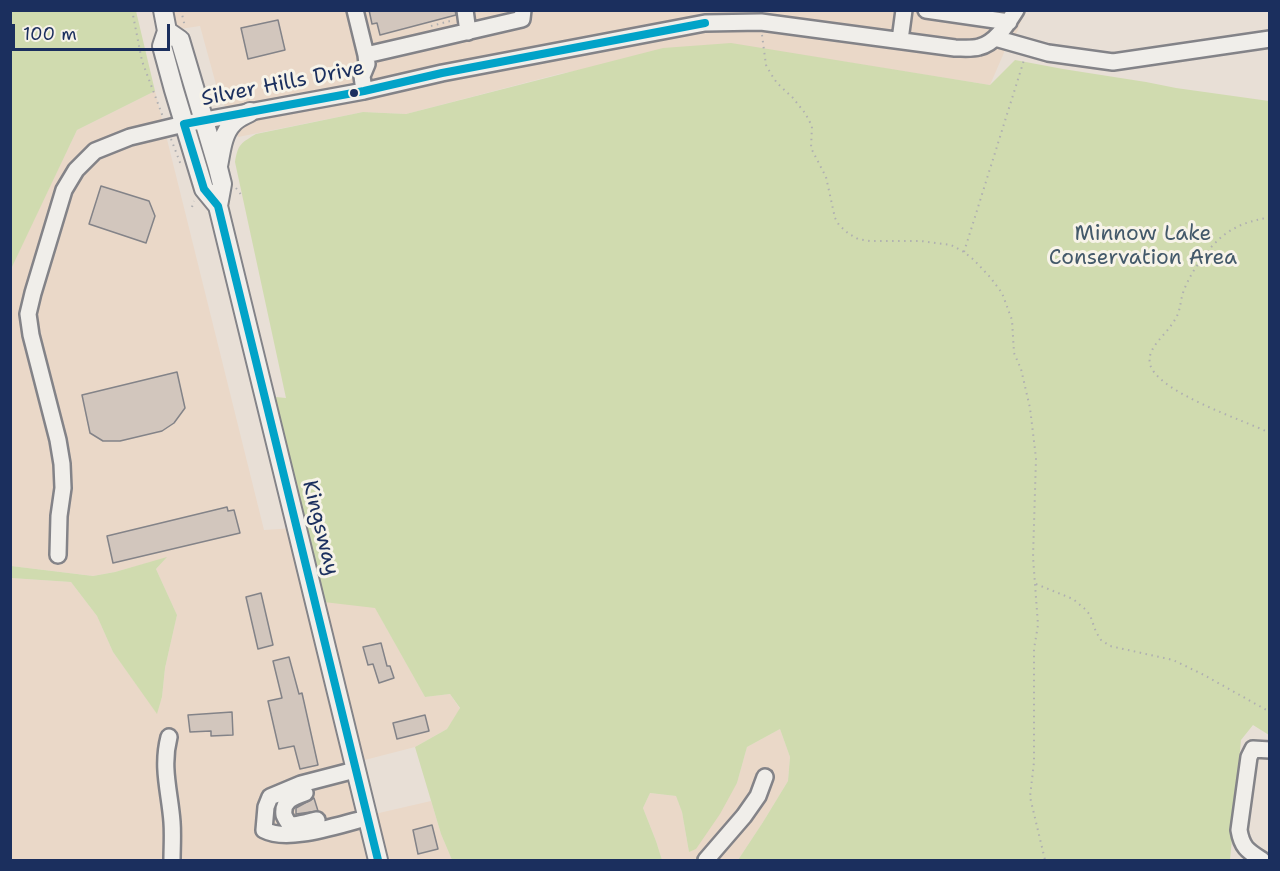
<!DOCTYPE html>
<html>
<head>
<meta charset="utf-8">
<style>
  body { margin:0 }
  #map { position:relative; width:1280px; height:871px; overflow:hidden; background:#e8dfd6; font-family:"Shantell Sans",sans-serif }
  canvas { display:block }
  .frame { position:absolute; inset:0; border:12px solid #1b2f5e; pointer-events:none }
  .scale { position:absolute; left:12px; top:24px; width:158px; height:27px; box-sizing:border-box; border:3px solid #1b2f5e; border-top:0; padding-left:8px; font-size:18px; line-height:21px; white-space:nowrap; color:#1b2f5e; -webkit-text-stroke:4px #f7f3e8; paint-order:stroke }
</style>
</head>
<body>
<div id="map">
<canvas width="1280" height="871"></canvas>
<div class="frame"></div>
<div class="scale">100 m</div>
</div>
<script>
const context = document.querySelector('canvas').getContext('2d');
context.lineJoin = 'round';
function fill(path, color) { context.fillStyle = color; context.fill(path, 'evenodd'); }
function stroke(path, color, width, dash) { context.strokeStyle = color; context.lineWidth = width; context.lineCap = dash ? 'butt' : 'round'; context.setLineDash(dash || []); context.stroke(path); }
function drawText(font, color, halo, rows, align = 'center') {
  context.font = font + ' "Shantell Sans",sans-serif'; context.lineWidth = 6; context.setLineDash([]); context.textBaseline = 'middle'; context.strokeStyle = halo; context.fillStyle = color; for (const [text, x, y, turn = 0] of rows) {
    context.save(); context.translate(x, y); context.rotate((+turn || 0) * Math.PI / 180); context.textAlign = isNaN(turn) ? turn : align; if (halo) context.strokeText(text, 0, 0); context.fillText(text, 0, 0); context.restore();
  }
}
fill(new Path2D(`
  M166 11H1025L1017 32 1006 48 990 85 731 44 559 74 406 114 363 112 238 137 217 88 200 26 173 30Z
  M155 91 264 530 295 528 372 602 425 697 450 694 460 709 447 729 415 747 353 763 366 816 431 801 441 834 452 860H11V578L71 582 97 616 113 652 157 713 162 697 165 668 177 615 156 569 166 558 115 572 93 576 11 566 10 269 77 130Z
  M780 729 790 757 788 781 763 822 738 860H662L656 841 643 808 650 793 676 796 682 812 689 852 737 783 747 747Z`), '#ead8c8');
fill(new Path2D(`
  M11 10 136 11 155 91 77 130 11 269Z
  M731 43 990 85 1015 60 1063 69 1146 82 1176 88 1269 101V735L1253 725 1241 740 1230 860H738L763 822 788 781 790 757 780 729 747 747 737 783 720 814 696 849 689 852 682 812 676 796 650 793 643 808 656 841 662 860H452L441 834 415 747 447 729 460 708 450 694 425 697 375 608 315 601 265 396 286 398 235 162C238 144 241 143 256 134L363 112 406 114 663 48Z
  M167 557 156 569 177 615 165 668 162 697 157 714 113 652 97 616 71 582 11 578V566L93 576 115 572Z`), '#d0dbaf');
const building = new Path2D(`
  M369 10H455L456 15 380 35 377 23 372 24Z
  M278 20 285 50 248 59 241 28Z
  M101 186 149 201 155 216 146 243 89 224Z
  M177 372 185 408 174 423 162 431 120 441H103L90 433 82 395Z
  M227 507 228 511 234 510 240 533 113 563 107 536Z
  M261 593 273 645 258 649 246 597Z
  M381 643 387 666H390L394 678 379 683 373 664 368 665 363 647Z
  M289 657 299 694 302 693 318 765 300 769 294 746 279 749 268 701 282 698 273 661Z
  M232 712 233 735 211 736V731L190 732 188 715Z
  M425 715 429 731 397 739 393 723Z
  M314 798 318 811 296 814V808Z
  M432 825 438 849 418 854 413 830Z`);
fill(building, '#d2c6bd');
stroke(building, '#838388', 1.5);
const minor = new Path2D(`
  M355 10 366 55 367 64 362 76 364 91
  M465 10 468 32
  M926 10 1009 22
  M995 38 1048 53 1113 62 1270 39
  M900 40 904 10
  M366 55 522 19 523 10
  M58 555 59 516 63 488 62 464 58 440 31 335 28 314 33 293 64 190 76 170 95 151 130 137 184 124 364 91 442 73 705 23 761 22 955 48C963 48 972 49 979 47 996 43 1007 24 1016 10
  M169 737C161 768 170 793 172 822 173 835 172 848 172 860
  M355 770 301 784 270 797 266 807 264 830C289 843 340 824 367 818
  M305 793C293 797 282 801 284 815 285 817 287 822 289 823 294 827 311 821 317 820
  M706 860 744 816 758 796 765 777
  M1262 860C1248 851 1242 848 1239 830L1249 757 1253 749 1270 750`);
const major = new Path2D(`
  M163 10 167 31 162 46 174 90 204 189 218 206
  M167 31 180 40 218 168 222 184 218 206 378 860
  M218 166C221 152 222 134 233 123 237 118 245 115 250 112`);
stroke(minor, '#838388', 20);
stroke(major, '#838388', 22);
stroke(new Path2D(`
  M132 10 142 61 163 117
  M181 10 185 27
  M431 26 454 20
  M762 35 766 65 771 74 777 83 793 98 805 113 812 126 811 148 826 177 835 218 839 225 849 234 858 239 870 241H921L951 245 964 252 974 260 990 277 1002 293 1012 320 1014 353 1021 369 1030 408 1036 458 1033 557 1038 625 1034 649V762L1030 797 1045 860
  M171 139 181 165
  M236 188 242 196
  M192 207 194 201
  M1270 217C1257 220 1246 222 1235 228 1214 238 1192 269 1184 290 1179 303 1182 311 1172 324 1164 337 1144 350 1151 367 1163 394 1243 420 1270 433
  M964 252 1024 60
  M1036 584 1073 599 1085 609 1090 615 1096 632 1101 640 1110 646 1173 660 1204 675 1270 712`), '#afafb1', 2, [1.5, 4.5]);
stroke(minor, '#f0eeea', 15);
stroke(major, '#f0eeea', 18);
stroke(new Path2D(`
  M378 860 218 206 204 189 184 124 364 91 442 73 705 23`), '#01a3c8', 8);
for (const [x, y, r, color] of [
  [354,93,5,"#1b2f5e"]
]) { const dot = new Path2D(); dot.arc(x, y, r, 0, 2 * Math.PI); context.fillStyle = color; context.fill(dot); stroke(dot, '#f7f3e8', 2); }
drawText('21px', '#1b2f5e', '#f7f3e8', [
  ["Silver Hills Drive",283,84,-11],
  ["Kingsway",320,528,76]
]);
drawText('21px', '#43596a', '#f7f3e8', [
  ["Minnow Lake",1143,235],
  ["Conservation Area",1143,259]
]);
</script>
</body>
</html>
